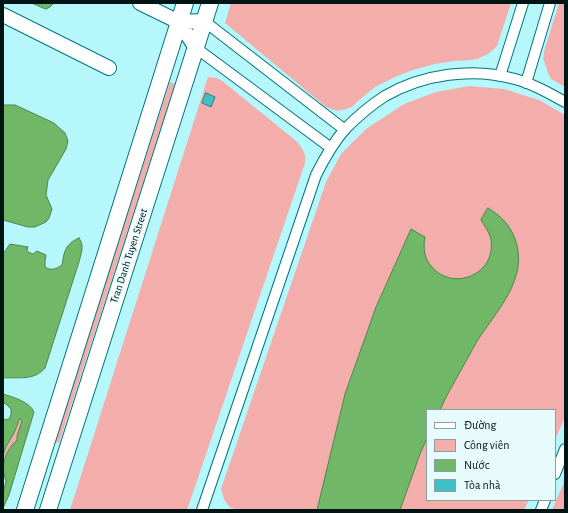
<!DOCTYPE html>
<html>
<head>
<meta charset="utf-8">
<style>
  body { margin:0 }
  #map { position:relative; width:568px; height:513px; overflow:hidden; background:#b6f7fc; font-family:"Alegreya Sans",sans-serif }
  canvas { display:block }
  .frame { position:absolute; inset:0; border:4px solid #001315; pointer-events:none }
  .legend { position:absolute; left:426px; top:409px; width:130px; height:92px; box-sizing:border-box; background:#e7fbfd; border:1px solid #8b9ea0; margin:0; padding:5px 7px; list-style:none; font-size:12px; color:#001315 }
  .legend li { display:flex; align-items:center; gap:8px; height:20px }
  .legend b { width:20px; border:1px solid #8b9ea0 }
</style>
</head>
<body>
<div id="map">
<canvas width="568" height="513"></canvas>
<div class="frame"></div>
<ul class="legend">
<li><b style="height:5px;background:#fff"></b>Đường</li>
<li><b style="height:11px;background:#f3aeab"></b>Công viên</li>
<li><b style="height:11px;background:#70b767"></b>Nước</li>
<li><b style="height:11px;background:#42bec6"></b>Tòa nhà</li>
</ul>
</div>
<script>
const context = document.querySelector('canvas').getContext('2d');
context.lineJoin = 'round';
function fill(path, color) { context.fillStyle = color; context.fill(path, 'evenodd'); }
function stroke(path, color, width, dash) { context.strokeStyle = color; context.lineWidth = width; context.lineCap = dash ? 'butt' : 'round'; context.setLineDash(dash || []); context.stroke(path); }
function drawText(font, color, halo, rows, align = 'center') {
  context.font = font + ' "Alegreya Sans",sans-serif'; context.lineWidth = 3; context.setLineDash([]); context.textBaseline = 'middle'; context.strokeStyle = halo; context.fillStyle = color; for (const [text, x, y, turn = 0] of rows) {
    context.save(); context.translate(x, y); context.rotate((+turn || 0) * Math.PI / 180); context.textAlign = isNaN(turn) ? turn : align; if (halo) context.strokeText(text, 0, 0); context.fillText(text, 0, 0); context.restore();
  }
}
fill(new Path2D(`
  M231 3H511L497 46 493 50 488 54 477 59 471 60 454 61 435 64 413 70 395 77 375 87 358 101 352 107 346 109 337 111 326 107 225 23Z
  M559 3H565V87L551 79 548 73 543 58 545 48Z
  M208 77 216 78 221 80 295 140C301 146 307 154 305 163L187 510H70Z
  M170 82 175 84 59 443 54 441Z
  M469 86 504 89 539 100 565 115V417L555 440V410H427V500H529L524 510H242C239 509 234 509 231 508 225 504 223 496 221 489L326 182 341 154 366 129 404 104 436 92Z
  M20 418 22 421 17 440 13 444 7 452 3 461C3 450 10 443 14 433 16 428 17 423 20 418Z
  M565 480V510H552Z`), '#f3aeab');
const water = new Path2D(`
  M32 3H54L50 7 46 9Z
  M3 105H15L54 123 65 133 68 141 66 149 48 180 46 195 52 209 49 218 46 222 35 227H28L3 220Z
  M488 208C501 216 510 225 515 239 530 279 495 312 476 343 471 352 466 361 461 370 454 383 446 396 440 410H427V438L420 454 400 510H317L345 394 376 307 411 229 425 237C423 247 424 258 431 266 454 294 500 272 490 236 488 230 484 225 481 220Z
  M79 238C85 246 81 253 79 262L45 368C34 381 19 377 3 378V254L10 244 28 247 27 250 28 252 33 254 37 251 46 255 45 261V267C51 271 56 269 62 265 64 252 65 244 79 238Z
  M3 394C13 397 30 402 34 412L9 495 3 508V493L6 481C0 465 5 451 17 440V436L22 421 20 418 14 433 6 447 3 455V420L9 419 11 415V409L6 404 3 403Z`);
fill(water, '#70b767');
stroke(water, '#4e864e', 1);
const building = new Path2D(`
  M206 93 215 97 211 107 202 103Z`);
fill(building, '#42bec6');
stroke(building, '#1b8086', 1);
const street = new Path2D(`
  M204 21 345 130
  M196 48 331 148
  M500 76 523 3
  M526 83 550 3
  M555 474 565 449
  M202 510 316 175C324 159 333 143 345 129 357 117 371 105 385 96 423 74 473 67 515 79 533 84 549 93 565 102
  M541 510 545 500`);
const secondary = new Path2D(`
  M140 3 179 22 204 21
  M3 15 109 68
  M179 22 196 48`);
const primary = new Path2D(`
  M25 510 185 3
  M48 510 210 3`);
stroke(street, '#00747a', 12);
stroke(secondary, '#00747a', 16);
stroke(primary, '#00747a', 18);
stroke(street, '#fff', 10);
stroke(secondary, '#fff', 14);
stroke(primary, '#fff', 16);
drawText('11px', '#001315', '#e7fbfd', [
  ["Tran Danh Tuyen Street",129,256,-72]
]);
</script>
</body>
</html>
